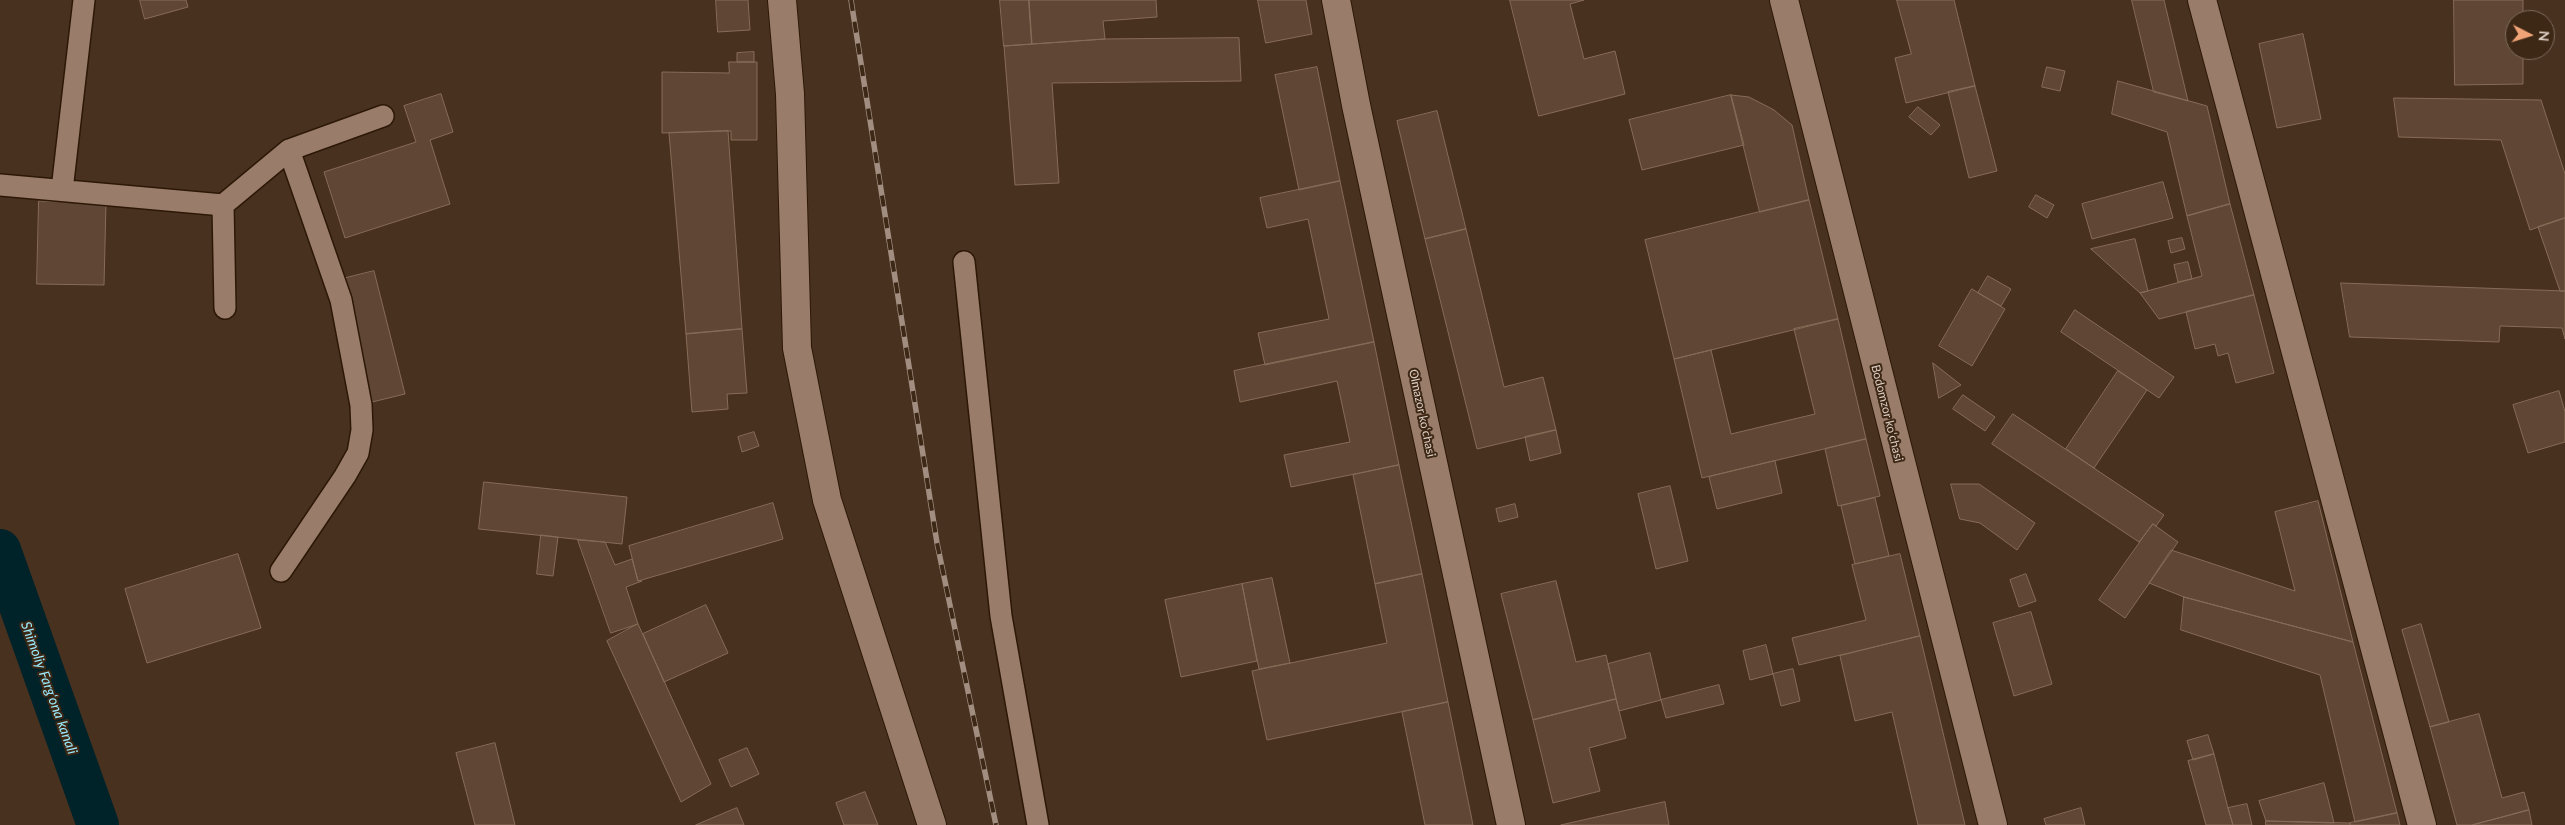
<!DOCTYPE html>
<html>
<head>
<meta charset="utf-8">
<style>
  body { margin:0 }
  #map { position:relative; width:2565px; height:825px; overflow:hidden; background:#48311f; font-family:Lato,sans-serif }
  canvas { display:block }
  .north { position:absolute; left:2505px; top:10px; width:50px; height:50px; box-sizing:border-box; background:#3d2715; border:1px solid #7d6a5b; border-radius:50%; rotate:95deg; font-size:14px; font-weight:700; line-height:20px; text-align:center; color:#decfc4 }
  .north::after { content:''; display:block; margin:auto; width:18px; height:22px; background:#efa377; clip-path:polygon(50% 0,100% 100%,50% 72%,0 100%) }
</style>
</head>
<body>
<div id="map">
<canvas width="2565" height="825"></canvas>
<div class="north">N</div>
</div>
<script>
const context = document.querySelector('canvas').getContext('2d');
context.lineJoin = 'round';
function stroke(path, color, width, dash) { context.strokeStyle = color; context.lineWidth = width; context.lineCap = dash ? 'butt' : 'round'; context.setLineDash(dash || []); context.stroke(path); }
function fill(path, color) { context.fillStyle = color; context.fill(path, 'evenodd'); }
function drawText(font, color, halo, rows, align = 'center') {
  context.font = font + ' Lato,sans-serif'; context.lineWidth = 4; context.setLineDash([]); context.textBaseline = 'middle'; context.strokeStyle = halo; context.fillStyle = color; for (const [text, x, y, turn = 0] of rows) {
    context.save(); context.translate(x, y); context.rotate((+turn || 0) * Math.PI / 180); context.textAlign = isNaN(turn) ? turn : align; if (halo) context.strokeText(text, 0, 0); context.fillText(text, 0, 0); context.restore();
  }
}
stroke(new Path2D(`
  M0 550 98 825`), '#002229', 42);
const building = new Path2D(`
  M140 0H186L188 7 145 19Z
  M716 0H748L750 30 718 32Z
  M1000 0H1029L1032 44 1004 46Z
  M1029 0H1156L1157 17 1103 21 1105 39 1032 44Z
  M1258 0H1306L1312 34 1266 43Z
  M1510 0H1584L1570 4 1584 59 1615 51 1625 94 1539 116Z
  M1897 0H1954L1975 86 1906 103 1895 58 1911 54Z
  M2132 0H2164L2188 101 2154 92Z
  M2454 0H2523V20H2515V50H2523V84L2455 85Z
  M2303 34 2321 119 2277 128 2259 44Z
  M1239 38 1241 81 1052 83 1059 183 1015 185 1004 46 1105 39Z
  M754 52V62H737V53Z
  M729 62H757V140H731V131H728L662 133V72L729 73Z
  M1317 67 1340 181 1299 190 1275 75Z
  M2047 67 2065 71 2060 91 2042 87Z
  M2118 81 2207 106 2230 204 2187 216 2167 132 2112 114Z
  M1975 86 1997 171 1969 178 1948 92Z
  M441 94 453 132 430 140 450 204 345 238 324 172 416 142 404 106Z
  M1731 95 1749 97 1774 110 1792 125 1809 200 1760 212Z
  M1731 95 1744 145 1642 170 1629 120Z
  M2394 98 2541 100 2565 174V218L2530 230 2501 140 2399 137Z
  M1918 107 1940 125 1931 135 1909 117Z
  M1437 111 1466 229 1425 239 1397 121Z
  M728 131 742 329 686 334 669 133Z
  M1340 181 1374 342 1265 365 1258 333 1329 319 1308 219 1267 228 1260 198Z
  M2163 182 2173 218 2092 239 2082 204Z
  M2036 195 2054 205 2047 218 2029 207Z
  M1809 200 1838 319 1674 359 1645 240Z
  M39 201 106 203 104 285 37 284Z
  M2230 204 2254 295 2159 319 2140 293 2202 276 2187 216Z
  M2565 218V291H2560L2538 227Z
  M1466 229 1504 387 1543 377 1556 430 1477 449 1425 239Z
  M2182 238 2185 249 2171 253 2168 241Z
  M2135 239 2148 291 2140 293 2091 249Z
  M2188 262 2192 279 2178 282 2174 265Z
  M374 271 405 394 372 402 342 279Z
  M1988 276 2011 289 2001 306 1978 293Z
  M2341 283 2565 291V339L2562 328 2500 326 2499 342 2350 337Z
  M1972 289 2005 309 1972 366 1939 346Z
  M2254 295 2274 373 2236 383 2228 353 2218 356 2215 344 2195 349 2186 312Z
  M2075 310 2174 377 2159 398 2061 332Z
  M1838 319 1866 439 1702 478 1674 359 1711 350 1731 434 1815 414 1794 329Z
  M742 329 747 393 727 394 728 409 692 412 686 334Z
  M1374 342 1399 465 1291 487 1284 455 1350 442 1337 381 1240 402 1234 371Z
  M1933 363 1961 385 1939 398Z
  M2118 371 2147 390 2094 468 2066 449Z
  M2559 391 2565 412V442L2528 453 2513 405Z
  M1963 395 1995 417 1985 431 1953 409Z
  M2013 414 2164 515 2156 526 2153 524 2139 542 1992 444Z
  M1556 430 1561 453 1530 461 1525 437Z
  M754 432 759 446 742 452 738 437Z
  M1866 439 1880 496 1838 506 1825 449Z
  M1775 461 1782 493 1717 509 1709 477Z
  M1399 465 1422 574 1375 584 1353 475Z
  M484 482 627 497 622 544 479 529Z
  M1951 484H1979L2035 523 2017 550 1980 523 1960 519Z
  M1670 486 1688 561 1656 569 1638 494Z
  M1875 498 1889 556 1855 564 1841 506Z
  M2318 501 2353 642 2184 597 2149 583 2171 550 2295 591 2275 512Z
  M773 503 783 539 638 581 629 546Z
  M1515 504 1518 517 1499 522 1496 509Z
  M2153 524 2178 542 2125 618 2099 600Z
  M541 535 558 537 553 576 537 574Z
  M578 540 605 542 615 565 632 559 638 581H642L626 587 638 624 611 633Z
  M238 554 261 628 147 663 125 589Z
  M1900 554 1920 636 1799 665 1792 638 1866 620 1852 565Z
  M1422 574 1448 702 1267 740 1252 671 1387 643 1375 584Z
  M2026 574 2036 601 2019 607 2010 580Z
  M1272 578 1290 663 1259 669 1242 584Z
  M1556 581 1576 662 1606 655 1616 699 1533 720 1501 594Z
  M1242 584 1257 661 1181 677 1165 600Z
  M2184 597 2353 642 2397 813 2355 822 2320 675 2181 630Z
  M706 605 728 653 664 682 643 634Z
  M2031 612 2052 684 2014 696 1993 623Z
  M638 624 711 784 681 802 607 641Z
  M2421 624 2449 722 2430 727 2402 630Z
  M1920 636 1965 825H1918L1892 712 1855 721 1840 656Z
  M1766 645 1773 674 1750 680 1743 651Z
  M1650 653 1661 700 1619 711 1608 664Z
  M1793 669 1800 701 1781 706 1773 674Z
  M1719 685 1724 704 1666 718 1661 700Z
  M1616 699 1626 738 1589 748 1600 791 1553 803 1533 720Z
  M1448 702 1473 825H1425L1402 712Z
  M2479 714 2502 798 2524 792 2529 810 2472 825H2457L2430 727Z
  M2208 735 2214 754 2193 760 2187 741Z
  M495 743 515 825H475L456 753Z
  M747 748 759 774 731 787 719 760Z
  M2214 754 2228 808 2233 825H2206L2188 761Z
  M2324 783 2334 823 2266 821 2259 801Z
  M865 792 878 825H844L836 803Z
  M1665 802 1669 825H1561Z
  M2247 804 2252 825H2233L2228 808Z
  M737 808 744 825H696Z
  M2081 808 2085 825H2046L2044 819Z
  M2529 810 2532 825H2472L2502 817Z
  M2397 813 2400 825H2350V823Z
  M2266 821 2350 823V825H2266Z`);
fill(building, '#604735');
stroke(building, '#866c58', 1);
const lane = new Path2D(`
  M0 185 223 205 289 150 383 116
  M62 190 84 0
  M223 205 225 308
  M964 262 1001 616 1038 825
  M281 571 345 476 358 453 362 430 361 405 341 300 289 150`);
const street = new Path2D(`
  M782 0 790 94 797 348 827 500 932 825
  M1336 0 1356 105 1511 825
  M1784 0 1993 825
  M2202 0 2422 825`);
stroke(lane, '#2d1807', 24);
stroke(street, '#2d1807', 30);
stroke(lane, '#997d6a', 21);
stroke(street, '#997d6a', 28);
const rail = new Path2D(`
  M851 0 937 543 996 825`);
stroke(rail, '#a18e81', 5.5);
stroke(rail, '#3d2715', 4, [11]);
drawText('12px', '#decfc4', '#3d2715', [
  ["Olmazor koʻchasi",1422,413,78],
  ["Bodomzor koʻchasi",1887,413,76]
]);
drawText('italic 14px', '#9aecff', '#3d2715', [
  ["Shimoliy Fargʻona kanali",49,688,70]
]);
</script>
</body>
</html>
